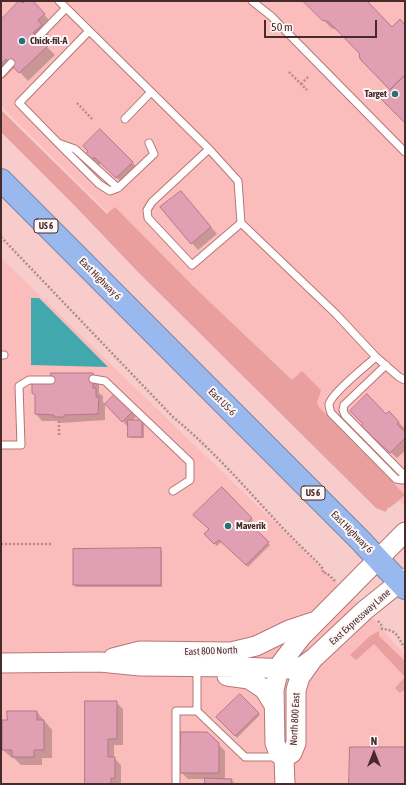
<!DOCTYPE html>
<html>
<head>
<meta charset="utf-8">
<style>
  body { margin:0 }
  #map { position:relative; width:406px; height:785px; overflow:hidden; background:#f7cccb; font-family:"Asap Condensed",sans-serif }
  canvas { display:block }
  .frame { position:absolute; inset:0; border:2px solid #462b2a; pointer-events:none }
  .north { position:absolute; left:354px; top:733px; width:40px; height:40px; -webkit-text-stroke:3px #fff7f7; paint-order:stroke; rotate:0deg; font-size:11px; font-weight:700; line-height:16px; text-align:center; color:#462b2a }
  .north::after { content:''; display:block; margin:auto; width:14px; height:18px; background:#462b2a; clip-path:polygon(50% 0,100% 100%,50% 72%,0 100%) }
  .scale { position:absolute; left:264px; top:20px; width:113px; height:18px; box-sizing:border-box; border:2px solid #462b2a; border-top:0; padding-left:5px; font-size:12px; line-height:14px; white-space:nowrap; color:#462b2a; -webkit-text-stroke:3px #fff7f7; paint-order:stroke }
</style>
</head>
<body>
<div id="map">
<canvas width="406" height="785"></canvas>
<div class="frame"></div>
<div class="north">N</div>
<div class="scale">50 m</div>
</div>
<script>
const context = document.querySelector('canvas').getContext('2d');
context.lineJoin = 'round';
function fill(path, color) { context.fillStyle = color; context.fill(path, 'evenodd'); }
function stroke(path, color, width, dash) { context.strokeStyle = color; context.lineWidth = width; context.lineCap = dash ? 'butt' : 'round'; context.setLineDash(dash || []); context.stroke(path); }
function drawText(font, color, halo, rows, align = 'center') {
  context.font = font + ' "Asap Condensed",sans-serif'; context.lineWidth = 4; context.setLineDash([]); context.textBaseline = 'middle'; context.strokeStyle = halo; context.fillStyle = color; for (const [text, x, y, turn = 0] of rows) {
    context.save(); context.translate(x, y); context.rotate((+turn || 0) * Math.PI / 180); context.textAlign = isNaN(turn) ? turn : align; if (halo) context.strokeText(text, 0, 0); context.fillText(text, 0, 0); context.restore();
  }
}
fill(new Path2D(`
  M1 1H405V507L1 106Z
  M1 258 365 610 405 655V784H1Z`), '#fbbdbb');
fill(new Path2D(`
  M1 110 107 214 115 207 193 286 292 380 302 371 321 390 317 403 319 407 405 495 396 503 387 509 386 512 376 508 139 273 75 206 1 132Z
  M379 631V636L405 661V689L400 693 395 688 405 677 374 644 356 660 350 655 370 636Z`), '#e89f9e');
fill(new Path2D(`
  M31 298H39L108 367 31 365Z`), '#41a8ae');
fill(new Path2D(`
  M26 1H31L52 23 46 29 49 34 41 41 55 55 28 81 15 67 3 79 1 76V21Z
  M305 1H366L393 28 405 26V121L392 90 360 52 338 30 331 28Z
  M100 130 139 169 123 184 102 163 99 165 87 154Z
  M187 199 217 234 198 250 161 207Z
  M93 374 99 380V393L103 396V402L105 404V420L61 423 59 421H42L36 414Z
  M115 396 136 417 132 421H142L144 423V438H131L129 436V424L127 426 107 404Z
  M389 412 405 429 403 431 405 433V451L397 458 369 432Z
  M222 489 253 520 249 525 270 545 248 567 222 541 217 546 205 534 210 529Z
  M160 549 162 551V587H76L74 585Z
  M240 695 260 715 237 738 218 717Z
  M116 702 123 709V745H114V758L121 765V784H86Z
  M37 712 52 730V758H42V765H21L14 758H12L3 750 8 721Z
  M207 733 225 751V779L231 780 236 784H206V779H188L181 772Z`), '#0003');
const building = new Path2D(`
  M19 1 23 3 25 1H33L45 14 38 20 42 25 33 33 48 46 19 73 6 59 1 64V20Z
  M303 1H367L392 27 400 19 405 25V75L390 90 360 59 359 53 329 22 322 20Z
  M405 75V123L381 99Z
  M100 129 133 162 116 178 94 157 92 160 86 154 88 151 83 146Z
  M181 191 211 227 191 244 160 207Z
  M51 373H93V388H96V397H99L98 414 64 415V417H54V415L35 414V395L32 393V384L34 382 51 383Z
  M115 394 132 412 122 422 105 404Z
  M367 394 386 414 389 411 399 422 397 424 405 432V438L390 453 361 426 363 424 350 411Z
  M128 420H142V437H128Z
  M222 487 252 518 248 522 269 542 246 565 219 540 214 544 204 534 209 529 193 515Z
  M161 548V585H73V549Z
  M240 694 259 713 235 736 216 717Z
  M85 701H117V739H108V757H115V778H111V784H85Z
  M7 711H37V720H44V750H34V757H12V750H2V720H7Z
  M181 732H207L219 743V773H180Z
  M350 747H405V784H349Z
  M205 778 232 779 231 784H205Z`);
fill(building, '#e09fb2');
stroke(building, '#b57789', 1);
const lane = new Path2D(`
  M59 1 209 149 238 181 241 223 336 314 376 357 399 377 405 380
  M252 1 271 16 405 152
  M89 31 19 103 58 143 75 149 118 188 154 154 149 143
  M38 37 66 8
  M1 74 11 63
  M125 119 151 92
  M59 144 99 184 110 191 118 188
  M209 149 152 202 147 210 148 218 192 265 241 223
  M1 355H4
  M376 357C367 365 332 393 329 404 329 407 330 410 331 413L396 479 402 480 405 479
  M386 365 344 405 343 410 345 415 405 476
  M93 379 105 381 190 462V480L173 491
  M1 445H21L19 386 29 380H51
  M197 666V711L245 757H280
  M176 784V711H197`);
const secondary = new Path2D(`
  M113 658 140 651 231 652 256 646 289 630 313 622
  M1 663 100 662 140 666 240 667 290 669 303 666 315 657 365 610 405 578
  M227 676 249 679 264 689 274 705
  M284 758 279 754 275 743 274 690 279 668 282 662 302 636 405 532
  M284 758 292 753 296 743V690L300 677 313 659
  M284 758 285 784`);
const highway = new Path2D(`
  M1 180 360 540 405 588`);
stroke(lane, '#b67675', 9);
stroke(secondary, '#b67675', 21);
stroke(highway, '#7b87a9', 24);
stroke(new Path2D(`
  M1 16H2
  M289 72 307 90
  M301 84 308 77
  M77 103 92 119
  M1 237 173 417C212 449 244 486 278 523 291 537 306 551 319 564L323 569V573H327L335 581
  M59 421V436
  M1 544H51
  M378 621 382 626V629C398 630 397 637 405 648`), '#af8b8a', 2.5, [2, 2]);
stroke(lane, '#fff', 7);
stroke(secondary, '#fff', 19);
stroke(highway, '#98b8ee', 22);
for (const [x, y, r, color] of [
  [22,41,4,"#277176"],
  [395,94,4,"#277176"],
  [228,526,4,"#277176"]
]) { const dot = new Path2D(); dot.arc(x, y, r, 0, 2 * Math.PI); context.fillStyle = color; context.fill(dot); stroke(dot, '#fff7f7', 1.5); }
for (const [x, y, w] of [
  [46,226,24],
  [313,493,24]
]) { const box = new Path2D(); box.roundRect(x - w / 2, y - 7, w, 14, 3); context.fillStyle = '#fff7f7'; context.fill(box); stroke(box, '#462b2a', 1); }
drawText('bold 9px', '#462b2a', null, [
  ["US 6",46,226],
  ["US 6",313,493]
]);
drawText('bold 10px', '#462b2a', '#fff7f7', [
  ["Chick-fil-A",30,41],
  ["Target",387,94,"right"],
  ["Maverik",236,526]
], 'left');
drawText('10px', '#462b2a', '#fff7f7', [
  ["East Highway 6",100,279,45],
  ["East US-6",222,402,45],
  ["East Highway 6",352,532,45],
  ["East Expressway Lane",360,617,-42],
  ["East 800 North",211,651,-2],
  ["North 800 East",295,719,-87]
]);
</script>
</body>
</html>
